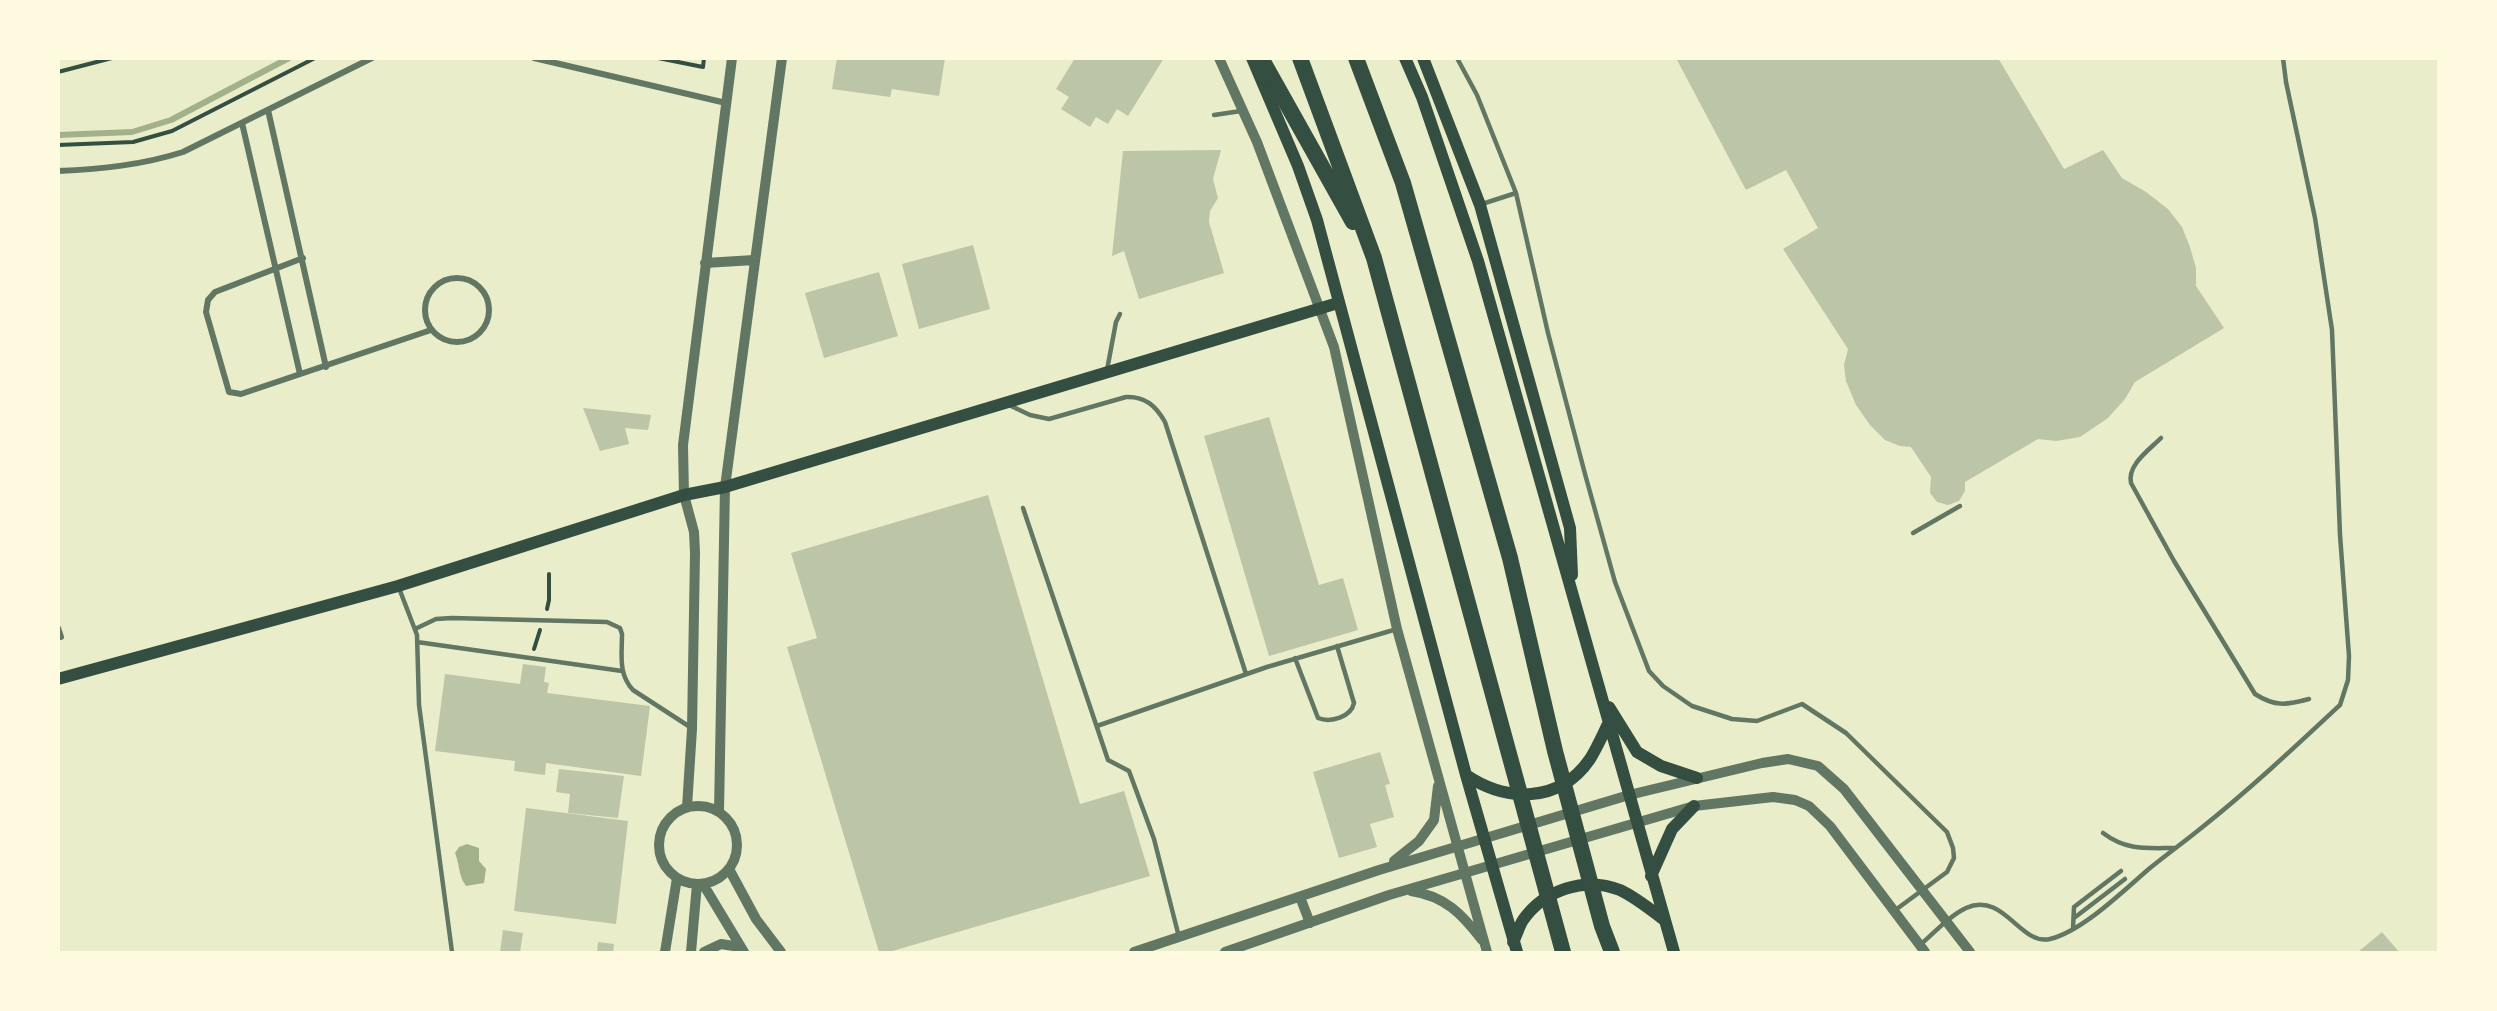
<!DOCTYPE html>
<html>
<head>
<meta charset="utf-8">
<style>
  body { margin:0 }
  #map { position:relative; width:2497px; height:1011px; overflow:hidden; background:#e9edc9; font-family:Cabin,sans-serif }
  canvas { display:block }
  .frame { position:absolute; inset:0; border:60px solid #fefae0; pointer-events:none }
</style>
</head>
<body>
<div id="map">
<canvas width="2497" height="1011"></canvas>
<div class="frame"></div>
</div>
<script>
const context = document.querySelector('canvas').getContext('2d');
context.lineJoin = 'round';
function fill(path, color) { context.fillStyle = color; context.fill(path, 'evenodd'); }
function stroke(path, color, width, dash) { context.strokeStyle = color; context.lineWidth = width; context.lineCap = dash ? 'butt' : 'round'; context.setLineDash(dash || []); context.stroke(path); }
fill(new Path2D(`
  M467 844 479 848V861L486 869 484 883 466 886C458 875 460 865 455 853L459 847Z`), '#a3b18a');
stroke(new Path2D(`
  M58 135 132 132 171 120 289 58`), '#a3b18a', 6);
fill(new Path2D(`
  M837 58H945L939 96 892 89 890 97 832 89Z
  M1075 58H1164L1128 116 1117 109 1108 124 1096 117 1090 127 1061 109 1069 97 1056 89Z
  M1676 58H1998L2064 169 2103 150 2122 178 2146 192 2168 209 2182 227 2190 247 2196 268V286L2224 328 2135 382 2125 399 2108 418 2080 437 2056 441 2038 439 1965 482V491L1959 501 1948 505 1937 502 1930 493 1931 477 1911 447 1900 446 1885 440 1870 425 1856 405 1846 381 1844 365 1848 349 1783 249 1818 228 1786 170 1746 190Z
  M1221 150 1213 179 1218 198 1210 211 1209 222 1224 273 1139 299 1124 251 1112 256 1123 151Z
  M973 245 990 309 919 329 902 264Z
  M879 272 898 336 824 358 805 293Z
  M583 408 651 415 648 430 625 428 629 444 600 451Z
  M1269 417 1319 585 1343 578 1358 630 1269 656 1204 436Z
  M988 495 1080 804 1124 791 1150 876 889 952H879L787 647 817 638 791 553Z
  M523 664 546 667 544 682 549 683 547 693 650 706 641 776 546 763 545 775 514 771 515 761 435 751 445 674 520 684Z
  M1380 752 1390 784 1385 785 1394 817 1370 824 1377 847 1339 858 1313 772Z
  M559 769 624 776 618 818 568 813 570 794 556 792Z
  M526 808 628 821 616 924 514 911Z
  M503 930 523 933 520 952H500Z
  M2382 932 2399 952H2358Z
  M598 942 614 944 613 952H597Z`), '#bcc5a7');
stroke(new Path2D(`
  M658 58 703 67
  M703 67 704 58
  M58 72 112 58
  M58 145 133 142 172 131 315 58
  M547 609 549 600V574
  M534 649 540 630`), '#344e41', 4);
stroke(new Path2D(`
  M1457 58 1477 95 1516 193 1548 333 1585 474 1615 582 1649 671 1663 686 1692 706 1732 719 1757 721 1802 704 1846 733 1947 832 1953 848 1954 858 1947 872 1894 911
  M1214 115 1241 111
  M1482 204 1516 193
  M1107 370 1116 322 1120 314
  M1009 405 1030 415 1049 419 1126 397C1145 396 1156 406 1165 422L1246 674
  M2161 438C2149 450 2127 465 2131 483L2174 561 2255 694C2275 707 2287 705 2309 699
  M1023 508 1108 760 1129 771 1154 839 1179 937
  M1913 533 1960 506
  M399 588 417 635 419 705 452 952
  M415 629 436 619 452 618 607 622 620 628 622 634C622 655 618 674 633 690L690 727
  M417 642 622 671
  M1295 658 1318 718C1331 723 1351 717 1354 703L1337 646
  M1097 726 1267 667 1397 629
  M2103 833C2127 851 2146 848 2175 848
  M2074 918 2125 879
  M2073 928 2074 907 2121 871
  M1920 945C1934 933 1949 916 1966 908 2004 891 2020 946 2050 939 2083 931 2124 890 2150 868 2166 855 2184 842 2200 829 2249 790 2295 747 2340 705L2348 680 2349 656 2340 535 2332 330 2315 218 2286 82 2283 58`), '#617663', 4.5);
stroke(new Path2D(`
  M534 58 726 103
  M268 110 326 367
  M242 123 300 374
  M58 171C102 169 142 165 183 152L372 58
  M303 258 215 292 208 300 206 312 229 392 241 394 431 330
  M425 310a32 32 0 1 1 64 0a32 32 0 1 1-64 0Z
  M58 628 61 637`), '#617663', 6);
stroke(new Path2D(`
  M1219 58 1257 142 1334 347 1397 629 1487 952
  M705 263 754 260
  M659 845a39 39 0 1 1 78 0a39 39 0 1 1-78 0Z
  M687 807 692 729 695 553 694 532 684 495 683 445 732 58
  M719 811 725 487 782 58
  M1394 861 1419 841 1434 820 1438 786
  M729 869 756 919 781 952
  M703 884 744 952
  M1411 891C1445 896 1462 914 1482 940
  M1300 897 1310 923
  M665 952 677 878
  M691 952 697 884
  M704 952 721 944 740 947
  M1134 952 1379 870 1629 795 1762 763 1788 759 1818 766 1844 789 1970 952
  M1225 952 1389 895 1694 806 1773 797 1795 800 1809 806 1830 826 1925 952`), '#617663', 10);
stroke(new Path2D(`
  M1252 58 1298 166 1317 220 1466 775 1517 952
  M1405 58 1422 97 1478 261 1674 952
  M1423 58 1480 205 1570 528 1572 575
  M58 679 398 586 684 495 725 487 1338 303
  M1609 707 1637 752 1661 766 1697 778
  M1466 775C1506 802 1559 804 1590 759 1597 748 1603 734 1609 722
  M1651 876 1672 829 1694 806
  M1513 942C1517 935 1519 926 1523 920 1544 890 1585 876 1620 890 1635 897 1650 909 1663 919`), '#344e41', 12);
stroke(new Path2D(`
  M1261 58 1353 222
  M1300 58 1374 258 1563 952
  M1356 58 1403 183 1510 558 1555 751 1602 926 1612 952`), '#344e41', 16);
</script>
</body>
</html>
